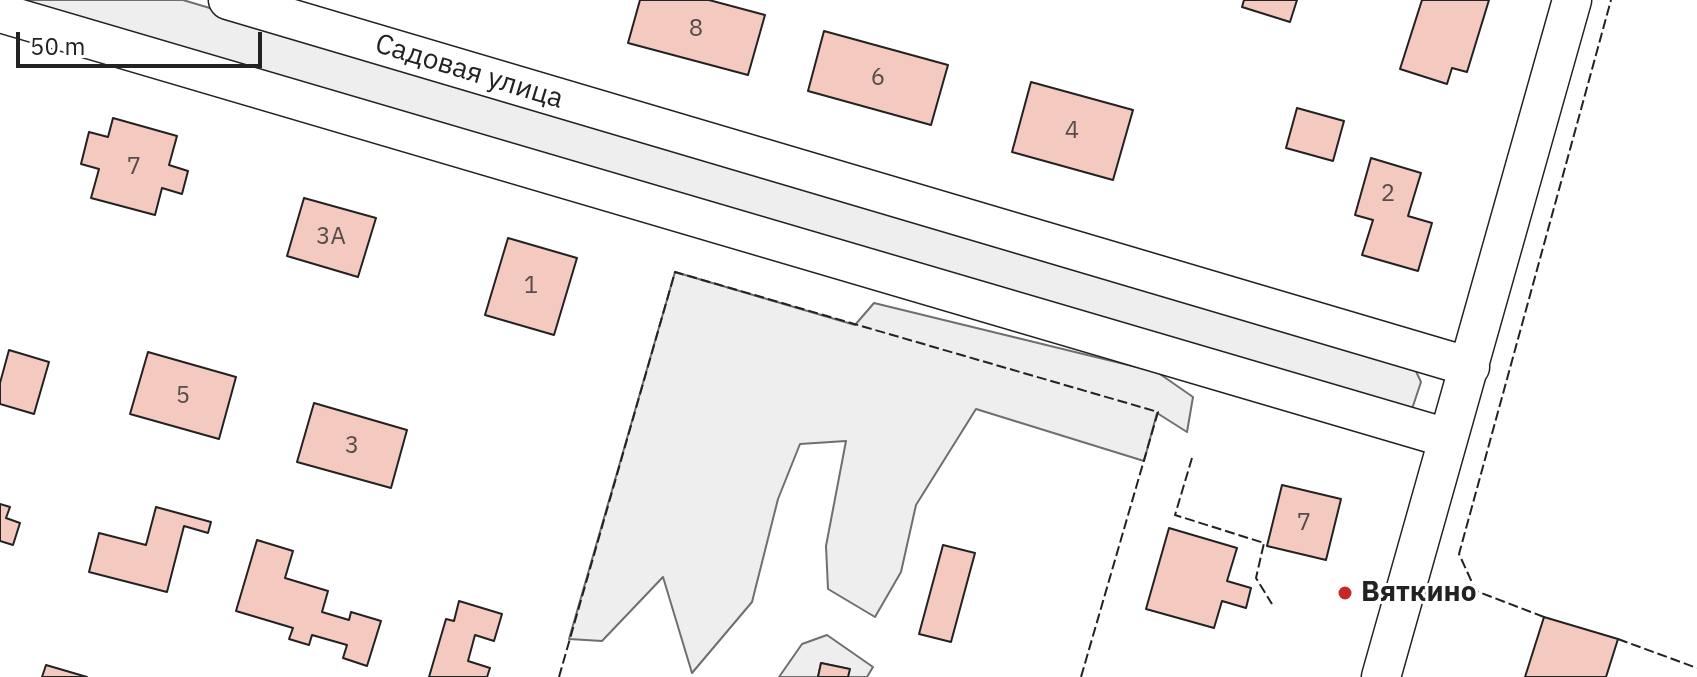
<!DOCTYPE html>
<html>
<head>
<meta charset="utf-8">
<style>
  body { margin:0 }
  #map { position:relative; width:1697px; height:677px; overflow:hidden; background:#fff; font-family:"IBM Plex Sans",sans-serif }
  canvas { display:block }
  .scale { position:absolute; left:16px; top:32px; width:246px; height:36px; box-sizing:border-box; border:4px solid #222; border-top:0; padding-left:10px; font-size:24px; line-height:28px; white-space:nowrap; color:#222; -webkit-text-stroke:6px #fff; paint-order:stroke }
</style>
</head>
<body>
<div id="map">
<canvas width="1697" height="677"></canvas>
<div class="scale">50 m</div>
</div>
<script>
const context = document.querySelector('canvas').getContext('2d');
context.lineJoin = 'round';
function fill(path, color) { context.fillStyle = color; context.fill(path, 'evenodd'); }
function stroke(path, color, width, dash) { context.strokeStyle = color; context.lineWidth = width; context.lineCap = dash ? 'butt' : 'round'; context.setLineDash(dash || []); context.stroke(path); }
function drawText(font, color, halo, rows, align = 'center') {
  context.font = font + ' "IBM Plex Sans",sans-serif'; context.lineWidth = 6; context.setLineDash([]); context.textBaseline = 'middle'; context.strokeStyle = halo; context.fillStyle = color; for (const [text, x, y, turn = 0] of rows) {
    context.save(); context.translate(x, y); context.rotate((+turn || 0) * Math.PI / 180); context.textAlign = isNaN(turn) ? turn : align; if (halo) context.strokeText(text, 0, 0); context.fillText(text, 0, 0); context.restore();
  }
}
const green = new Path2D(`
  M0 0H183L1414 367 1421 382 1412 409Z
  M675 272 855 325 874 303 1157 372 1193 397 1187 432 1157 413 1144 461 976 409 916 505 901 572 875 617 828 589 826 546 846 441 800 444 778 499 752 602 692 673 663 577 602 641 569 639Z
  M827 635 873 667 867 677H848L849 669 821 663 818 677H779L802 644Z`);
fill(green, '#eee');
stroke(green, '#6f6f6f', 2);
const building = new Path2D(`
  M640 0H709L765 15 748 75 628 43Z
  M1244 0H1297L1290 22 1242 7Z
  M1422 0H1489L1467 72 1452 68 1447 84 1400 69Z
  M824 31 948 65 931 125 808 91Z
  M1031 82 1133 110 1113 180 1012 152Z
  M1297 108 1344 121 1333 161 1286 148Z
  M113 118 177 136 169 165 188 171 182 194 162 188 155 215 91 198 99 169 81 164 89 132 108 137Z
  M1371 158 1421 173 1408 216 1432 223 1418 271 1362 255 1373 220 1355 215Z
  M304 198 376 218 358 277 287 256Z
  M508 238 577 258 554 335 485 315Z
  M9 350 49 362 34 414 0 404V383Z
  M148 352 236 377 219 439 130 414Z
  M314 403 407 430 391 488 297 462Z
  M1282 485 1341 499 1326 560 1267 546Z
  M0 504 10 507 6 518 20 523 13 545 0 541Z
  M156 507 211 522 208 533 184 526 167 592 89 572 99 533 146 545Z
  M1169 528 1237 548 1227 581 1251 588 1246 608 1222 601 1214 628 1146 609Z
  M257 540 293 551 285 578 328 591 322 612 349 620 351 612 381 621 367 666 343 658 347 645 312 635 309 645 289 639 293 628 236 611Z
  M943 545 975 553 951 642 919 634Z
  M459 601 502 614 494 641 475 635 468 661 490 668 487 677H429L446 619 454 621Z
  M1544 617 1618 639 1606 677H1525Z
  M821 663 850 669 848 677H818Z
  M46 665 87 677H42Z`);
fill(building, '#f3c9c0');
stroke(building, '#222', 2);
const minor = new Path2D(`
  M228 0 1470 367
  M0 13 1447 438
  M1381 677 1572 0`);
stroke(minor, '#222', 41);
stroke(minor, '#fff', 38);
stroke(new Path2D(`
  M1192 458 1175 515 1264 543 1256 578 1272 604
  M1544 617 1476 591 1459 554 1611 0
  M1618 639 1697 668
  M559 677 675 272 1158 412 1081 677`), '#222', 2, [10, 4]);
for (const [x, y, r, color] of [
  [1345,593,8,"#c62828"]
]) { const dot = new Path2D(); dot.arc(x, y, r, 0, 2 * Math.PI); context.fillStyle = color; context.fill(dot); stroke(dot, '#fff', 3); }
drawText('24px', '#564c4a', null, [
  ["8",696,29],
  ["6",878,78],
  ["4",1072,131],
  ["7",134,167],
  ["2",1388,194],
  ["3А",331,237],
  ["1",531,286],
  ["5",183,396],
  ["3",352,446],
  ["7",1304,523]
]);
drawText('28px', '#222', '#fff', [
  ["Садовая улица",469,72,17]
]);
drawText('bold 28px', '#222', '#fff', [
  ["Вяткино",1361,593]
], 'left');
</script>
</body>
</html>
